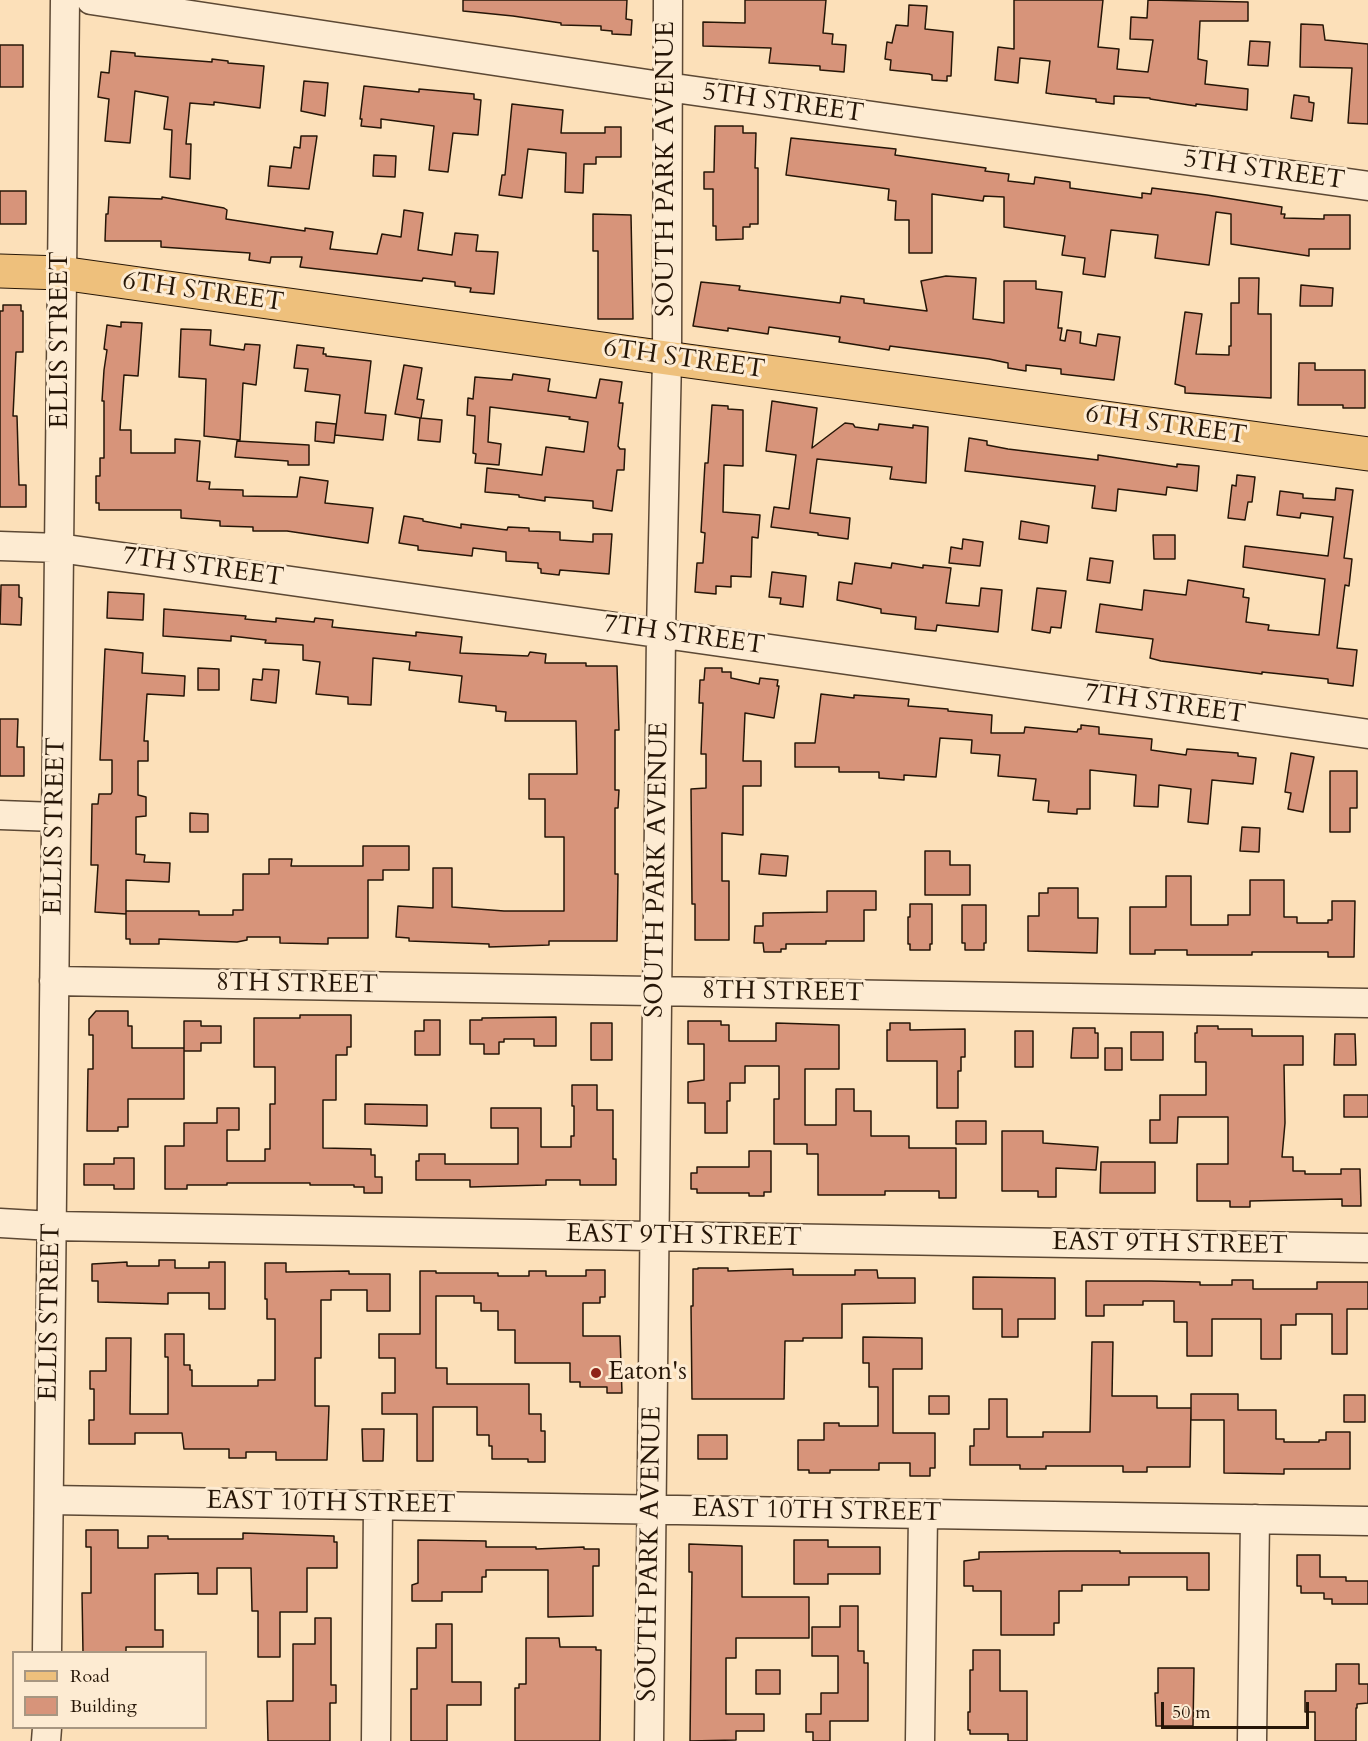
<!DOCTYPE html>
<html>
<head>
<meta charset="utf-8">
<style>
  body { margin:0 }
  #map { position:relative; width:1368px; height:1741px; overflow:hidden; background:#fce0b9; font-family:Cardo,serif }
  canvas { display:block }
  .legend { position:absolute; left:12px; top:1651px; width:195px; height:78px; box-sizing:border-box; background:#fdebd2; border:2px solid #a79681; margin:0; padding:8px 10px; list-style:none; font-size:18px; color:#261607 }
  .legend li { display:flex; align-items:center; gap:12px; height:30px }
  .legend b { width:30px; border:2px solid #a79681 }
  .scale { position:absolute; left:1161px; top:1702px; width:148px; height:27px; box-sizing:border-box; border:3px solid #261607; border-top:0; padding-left:8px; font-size:18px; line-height:21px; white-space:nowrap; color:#261607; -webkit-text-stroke:4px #fdebd2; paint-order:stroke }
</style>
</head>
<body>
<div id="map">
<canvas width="1368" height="1741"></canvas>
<ul class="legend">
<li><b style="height:8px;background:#eec07c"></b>Road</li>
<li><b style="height:16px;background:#d7947a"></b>Building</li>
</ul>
<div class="scale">50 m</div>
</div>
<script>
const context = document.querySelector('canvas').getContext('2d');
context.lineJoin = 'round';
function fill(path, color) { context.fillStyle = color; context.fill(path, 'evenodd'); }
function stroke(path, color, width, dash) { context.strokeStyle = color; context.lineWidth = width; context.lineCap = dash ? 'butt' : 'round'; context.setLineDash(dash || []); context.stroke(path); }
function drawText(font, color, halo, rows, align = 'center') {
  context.font = font + ' Cardo,serif'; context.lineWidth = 6; context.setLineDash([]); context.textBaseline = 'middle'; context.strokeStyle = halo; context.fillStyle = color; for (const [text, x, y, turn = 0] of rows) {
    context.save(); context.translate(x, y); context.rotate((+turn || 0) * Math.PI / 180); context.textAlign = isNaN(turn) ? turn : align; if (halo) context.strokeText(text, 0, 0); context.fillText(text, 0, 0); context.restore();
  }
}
const building = new Path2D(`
  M463 0H627L626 19 632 20 631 35 612 34V31L601 30V26L561 25V23L513 16 463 11Z
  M745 0H826L823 33 833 34 832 44 846 45 844 72 820 70V66L769 63 771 48 703 46V22L745 23Z
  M1014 0H1103L1098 47 1119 49 1117 69 1148 72 1153 40 1130 39 1131 17 1147 18 1148 0 1248 2V21H1200L1198 59 1207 61 1205 84 1248 89 1247 110 1196 104V106L1150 99V98L1114 96V104L1096 102V99L1052 94 1046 93 1050 61 1020 58 1018 83 995 80 998 47 1014 49Z
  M909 5 927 6 925 29 953 32 951 76H947V81L932 80V75L929 74 890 70 891 60 885 59 887 42 892 43 896 25 908 26Z
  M1301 24 1323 25 1325 40 1368 44V124L1348 123 1352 68 1300 67Z
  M1250 41 1270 42 1268 66 1248 65Z
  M0 45H23V87H0Z
  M111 51 135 53V56L212 62V59L228 61V63L264 66 260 108 214 102V105L190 103 186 144H191L190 179 170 177 172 130 164 129 168 97 135 91 130 143 105 141 109 99 98 97 101 72 109 73Z
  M304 81 328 83 325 116 301 111Z
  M364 86 419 92V89L474 94V99L481 100 478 135 453 133 448 172 429 170 434 126 381 119V128L361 126 362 119H360Z
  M1294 95 1309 97V102L1314 103 1312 121 1291 118Z
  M512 104 563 110 561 133H605V127H621V157H596V164H584L583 193 565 192 566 153 528 149 522 198 499 195 502 175H505Z
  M715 126H743V133H756L755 168H758V224H750V227H743V239L716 240V226H713V189H704V172H714Z
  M301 136H317L309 189 268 186 270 166 291 168 294 147 300 148Z
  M791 138 896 149 895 155 986 168 985 171 1009 174 1008 181 1034 184 1035 177 1070 182V188L1142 198V193L1151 194 1152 188 1207 195 1282 207 1281 214H1285L1284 218 1324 219V215H1350V249H1309V256L1231 244V214L1216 212 1209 265 1155 258 1158 235 1111 230 1105 277 1083 274 1085 258 1062 255 1065 236 1004 227V197L984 196 983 201 932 194V253H909V220H895L896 201 888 200 889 189 786 175Z
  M374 155 396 156 395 177 373 176Z
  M0 191H26V224H0Z
  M109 197 162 199V197L224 208 227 210 226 219 305 231V228L333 232 330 249 377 254 382 234 401 237 404 210 423 213 418 250 452 255 455 233 478 235 476 251 498 252 494 294 470 292 471 288 455 286V282L423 278 422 281 300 267 302 257H271L270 263 249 260 250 253 161 247V241H105L106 214H108Z
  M593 214 631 215 633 319H598V251H593Z
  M946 276 976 278 973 319 1004 323V281H1036V289L1062 292 1058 328H1062L1060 340 1065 341 1067 330 1081 332 1080 343 1096 346 1098 334 1120 337 1114 380 1061 374V369L1026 365V371L1008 368V363L989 359 890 346 889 350 871 347 839 342 840 337 769 327 768 334 728 328V331L693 326 701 282 740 286 739 290 840 303 841 296 864 299V303L927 311 921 281Z
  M1239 278H1259L1258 314H1271V398L1185 393V387L1175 384 1185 312 1202 314 1196 354 1229 355V346H1231V303H1239Z
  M1301 285 1333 288 1332 306H1300Z
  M3 305H21V311H23V352H16L13 416H17L19 485H26V507H0V311H3Z
  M121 322 142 323 138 376 124 375 120 430H131V453H175V439L200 441 197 481 210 482 209 489 243 490V496L297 497 300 477 328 481 325 503 373 508 368 543 287 531H253V527L220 526V521L181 518V510H99V503H96V476H100V458H104V401H102L104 370 107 350 104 349 107 325 121 327Z
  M181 329 211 330 210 345 244 350 245 344 260 345 256 385 243 383 240 440 204 436 206 379 179 377Z
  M297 345 324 348 323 354H326V356L371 361 365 413 386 415 383 440 335 435 340 395 305 391 308 369 294 368Z
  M1299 363H1315V370H1365V408H1343V405H1298Z
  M404 365 422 368 417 399 424 400 421 418 442 420 440 442 418 440 420 418 395 414Z
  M513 374 550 379 548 391 596 398 600 379 622 382 619 403H623L618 446 620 449H625L624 470H617L612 511 593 508V501L545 497V501L519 497V495L485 492 487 468 542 475 546 447 584 452 588 422 569 419 570 417 490 407 488 442 501 444 499 465 475 463 476 454 473 453 475 416 467 415 468 398 473 399 475 377 512 380Z
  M772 401 817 408 812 448 845 423 853 424 855 427 878 430 879 424 913 428V425L928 427 926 483 890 479 892 467 817 459 810 513 850 518 848 539 818 535V533L771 527 774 507 789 509 796 455 766 451Z
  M712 405 728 406V409L743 410V466L724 465 723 512 760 515 758 538 752 537 751 577 731 576V587L716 586V594L695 592 697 563H703L705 533 701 532 705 463H708Z
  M316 422 336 424 334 443 315 441Z
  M969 438 987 441V445L1008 449 1098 460V455L1177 467V464L1199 466 1197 491 1167 487 1166 495 1118 489 1116 511 1092 508 1095 486 965 471Z
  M237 441 309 445V465H288V461L235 457Z
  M1237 475 1255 477 1252 502H1248L1245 520 1228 518 1232 485 1236 486Z
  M1336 488 1353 490 1344 558 1352 559 1349 586 1345 585 1337 648 1357 650 1353 686 1328 683V679L1262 672V674L1161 661 1150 658 1153 639 1096 632 1100 604 1142 610 1144 590 1186 595 1188 580 1244 589 1243 597 1249 598 1246 622 1269 625 1268 630 1319 635 1325 579 1243 567 1245 546 1328 556 1333 517 1301 513 1300 518 1277 515 1280 491 1303 494V498L1335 500Z
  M404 516 423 519V521L461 528V524L507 530 508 527 529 528V531L560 532V540L593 542V534H612L609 574 560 570 559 575 541 573V569L538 568V563L506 561V552L473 548 472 556 418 550V546L399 543Z
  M1021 521 1049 526 1047 543 1019 539Z
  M1153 535H1175V559H1154Z
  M963 539 983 542 980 566 949 563 951 547 962 549Z
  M1090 558 1113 561 1110 583 1087 580Z
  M855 563 891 568 892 563 923 568V565L951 568 946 603 979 606 981 588 1002 590 998 632 937 625 936 631 915 629 916 617 881 613V609L837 600 839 582 852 584Z
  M772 572 806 576 803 607 780 604 781 598 769 597Z
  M1 585H19V597L22 598 21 625 0 624Z
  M1037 588 1066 591 1061 628 1051 627 1050 633 1032 630Z
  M108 592 144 594 143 620 107 618Z
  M164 609 246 616 245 619 276 622V618L314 622 315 618 333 620 332 627 416 636V632L462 637 460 653 528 656 530 652 546 654 545 663H586V666H617L619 730H615V790H619L618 808H615V874H618L617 941H549V945L489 947V944L409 941V938L396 937 398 906 433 908V868H452V907L504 911H564V837H545V799H529V774H577L576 721H505L506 712 496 711V706L459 702 462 676 409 670 410 662 373 658 371 705 348 704V697L316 694 320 662 303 660V645L265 643 266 640 231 636V641L163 636Z
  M105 649 143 653 142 673 185 676 184 696 147 694 144 741H148V761H138V795L146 797V816L136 817V854L145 855 144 862 170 863 169 882 126 880V914L95 912 98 865H91L92 804H98L99 794H111L112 792V760H100Z
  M198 668 219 669V690H198Z
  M705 668H722V672H731V678L759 684 760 678 778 680 777 686H779L774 718 745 713 743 761H761V786H743V835L722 833V881H729V940H695V904H692L691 789 706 788V754H701L703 703H699L700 680H704Z
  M263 669 279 670 276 703 251 700 253 679 262 680Z
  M821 694 854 698V695L909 699 908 706 948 709V711L992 715 991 733H1024L1025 727 1077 732 1078 729H1081V725L1099 727V734L1152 739 1151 750 1186 755 1187 749 1238 753V756L1256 758 1253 784 1212 780 1208 824 1188 822 1191 789 1159 785 1158 807 1134 806 1136 775 1090 770V809H1077V814L1048 812 1049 801 1033 800 1036 779 998 776 1000 755 971 753 972 740 940 738 936 777 904 775V780L879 778V772H839V767H795V743H815Z
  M0 719H18L17 747H24V776H0Z
  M1291 753 1314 757 1303 812 1288 809 1291 793 1285 792Z
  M1330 771H1357V808H1350V832H1330Z
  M190 813 208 814V832H190Z
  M1242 827 1260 828 1259 852 1240 851Z
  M363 846H409V870H383V880H368V938H328V944L280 943V937H247V940L237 942 159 939V944H130V939H126V911H199V915H233V910H243V874H269V859H292L291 866H363Z
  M925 851H950V865H970V895H925Z
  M761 854 788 856 786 876 759 874Z
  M1166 876H1191V925H1228V915H1250V880H1284V917H1297V923H1328V920H1332V901H1355L1354 957H1328V952H1252V955H1187V950H1155V954H1130V907H1166Z
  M1048 888H1078V918H1098L1097 953 1028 951V916H1039V893H1048Z
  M827 891H876V910H864V941H826V944H786V949H781V952H764L763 943H754L755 926H763V913L827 912Z
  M910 904H932V944H930V950H910V944H908V917H910Z
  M962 905H986V943H984V950H965V943H962Z
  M96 1011H128V1026H132V1048H184V1099H128V1127H118V1131H87L88 1069H93V1035H89V1019Z
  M300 1015H351V1047H347V1055H336V1100H323V1148L371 1149V1155H375V1177H382V1193H364V1187H354V1185H310V1183H227V1185H187V1189H165V1146H184V1123H217V1108H239V1130H227V1161H265V1149H270V1104H275V1067H254V1018H300Z
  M556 1017V1046H534V1039H504V1042H499V1054H484V1044H470V1020H482V1018Z
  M424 1020H440V1055H415V1031H424Z
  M184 1021H201V1026H221V1043H201V1051H184Z
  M688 1021H721V1025H729V1041H776V1023L839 1025V1069H805V1125H836V1089H854V1111H871V1136H909V1148H956V1198H939V1191H885V1195H818V1154H807V1144H774V1099H779V1066H745V1083H730V1101H727V1133H705V1103H688V1082L704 1080V1044H688Z
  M591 1023H612V1060H591Z
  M890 1023H910V1030L965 1029V1057H961V1071H958V1108H937V1061H887V1030H890Z
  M1197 1026H1218V1029H1252V1036H1303V1065H1284L1285 1123 1282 1157H1293V1171H1305V1174H1341V1169H1360L1361 1206H1342V1199L1250 1201V1207H1230V1201H1197V1164H1228V1117H1178L1177 1143H1150V1120H1160V1095H1206V1062H1195V1033H1197Z
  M1073 1028H1095V1033H1098V1058H1071Z
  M1015 1031H1033V1067H1015Z
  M1131 1032H1163V1060H1131Z
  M1335 1034H1355L1356 1065H1334Z
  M1105 1048H1122V1070H1105Z
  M572 1085H597V1110H613V1159H616V1185H580V1180H546V1185L470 1187V1180H416V1161H419V1154H445V1164H518V1128H491V1108H541V1147H571V1136H574V1106H572Z
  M1344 1095H1368V1117H1344Z
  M365 1104 427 1105V1126L365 1124Z
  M956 1121H986V1144H956Z
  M1002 1131H1043V1143L1098 1147 1096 1170 1056 1168V1197H1038V1191H1002Z
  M749 1151H771V1192H764V1196H749V1193H697V1189H691V1173H697V1167H749Z
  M114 1158H134V1189H114V1185H84V1164H114Z
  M1101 1162H1155V1193H1100Z
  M159 1260H175V1268H209V1262H225V1309H209V1293H168V1304L98 1302V1281H92V1264L127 1262V1266H159Z
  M265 1263H286V1272L349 1271V1274H390V1311H367V1290H331V1300H321V1358H315V1406H329L327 1460H276V1452H246V1458H229V1449H184L182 1433H135V1444H89V1420H94V1389H90V1371H106V1338H131L130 1414H168V1357H165V1334H184V1365H190V1370H192V1386H258V1380H275V1319H267V1299H265Z
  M698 1268H728V1271L793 1269V1275H855V1270H877L878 1278H915V1303L842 1304V1338H803V1341H785L784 1399H692L691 1306H693V1269H698Z
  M586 1270H605V1297H600V1303H583V1336H620L622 1393H607V1387H580V1382H570V1363H515V1330H498V1311H481V1303H474V1296H436V1368H447V1384H529V1414H541V1431H545V1462H528V1459H492V1446H489V1435H477V1407H433V1461H417V1414H382V1393H395V1358H379V1334H420V1271H436V1273H498V1276H529V1271H546V1276H586Z
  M973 1277 1055 1278V1319H1018V1337H1002V1309H973Z
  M1232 1280H1253V1289H1317V1282H1368V1309H1347V1354H1332V1314H1296V1325H1281V1359H1261V1319H1212V1356H1187V1322H1174V1301H1143V1305H1104V1316H1086V1281H1151L1200 1282V1285H1232Z
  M863 1337 922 1338V1369H893V1433H935V1468H930V1476H910V1463H879V1470H830V1473H809V1470H798V1440H824V1423H839V1426H878V1387H869V1363H863Z
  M1092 1342H1113L1112 1396H1157V1408H1191L1190 1467H1147V1472H1123V1466H1046V1469H1020V1465H970V1446H974V1429H989V1399H1007V1437H1043V1432H1090Z
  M1191 1394H1238V1410H1276V1439H1284V1442H1319V1440H1326V1432H1350V1469H1284V1474L1224 1473V1420H1191Z
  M1344 1395H1365V1422H1344Z
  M929 1396H949V1414H929Z
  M362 1429H384L383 1461H363Z
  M698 1435H727V1459H698Z
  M86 1530H118V1548H148V1536H168V1539H243V1533L334 1536V1542H337V1568H307V1612H280V1657H258V1611H252L251 1568H217V1594H198V1573L155 1574V1630H163V1647H126V1653H83L82 1593H91V1547H86Z
  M418 1540 486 1541V1547H536V1549L584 1547V1549H599V1566H593V1616L548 1617V1570H486V1577H482V1592H442V1601H412V1585L418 1583Z
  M794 1540H828V1547H880V1574H828V1584H794Z
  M689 1544 742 1546V1597H809V1638H736V1658H726V1714H764V1731H736V1740L690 1741 692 1572H689Z
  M1067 1551H1120V1553H1209V1590H1187V1577H1129V1585H1082V1591H1059V1623H1054V1635H1001V1591H973V1586H964V1561L979 1559V1552Z
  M1297 1555H1320V1577H1346V1581H1368V1604H1332V1599H1324V1593H1301V1586H1297Z
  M840 1606H858V1651H864V1663H868V1721H830V1741H813V1732H806V1714H821V1693H838V1656H812V1627H840Z
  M315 1618H331V1685H336V1703H330V1741H268L267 1701H293V1644H315Z
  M436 1624H452V1682H481V1705H447V1741H411V1689H417V1648H436Z
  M526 1638H559L560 1647H596V1650H601L600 1741H515V1688H519V1684H526Z
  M973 1650H1000V1691H1027V1741H1008V1734H970V1730H968V1712H970V1670H973Z
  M1336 1664H1359V1684H1368V1703L1357 1704V1708H1356V1741H1315V1712H1305V1691H1336Z
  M1158 1668H1194L1193 1726H1156L1155 1693H1158Z
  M756 1670H780V1694H756Z`);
fill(building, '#d7947a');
stroke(building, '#261607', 1.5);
const minor = new Path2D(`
  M91 0 667 87 1368 186
  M0 546 59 548 1368 734
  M0 815 56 817
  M54 981 1368 1003
  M0 1223 52 1226 1368 1248
  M49 1500 1368 1521
  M47 1652 65 0
  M46 1741 47 1728
  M376 1741 378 1505
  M649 1741 661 633 667 358 668 0
  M920 1741 923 1514
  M1252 1741 1255 1519`);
const major = new Path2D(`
  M0 271 61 273 688 361 1368 454`);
stroke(minor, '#5c4834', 31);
stroke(major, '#261607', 35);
stroke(minor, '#fdebd2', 28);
stroke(major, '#eec07c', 33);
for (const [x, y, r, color] of [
  [596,1373,6,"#8f2418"]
]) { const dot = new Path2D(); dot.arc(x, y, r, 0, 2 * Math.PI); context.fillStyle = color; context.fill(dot); stroke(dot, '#fdebd2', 2); }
drawText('26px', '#261607', '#fdebd2', [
  ["5TH STREET",783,104,8],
  ["SOUTH PARK AVENUE",667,169,-90],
  ["5TH STREET",1264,171,8],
  ["6TH STREET",203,293,8],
  ["ELLIS STREET",61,340,-90],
  ["6TH STREET",684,360,8],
  ["6TH STREET",1166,426,8],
  ["7TH STREET",203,568,8],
  ["7TH STREET",684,636,8],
  ["7TH STREET",1165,705,8],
  ["ELLIS STREET",56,826,-89],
  ["SOUTH PARK AVENUE",658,870,-89],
  ["8TH STREET",297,985,1],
  ["8TH STREET",783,993,1],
  ["EAST 9TH STREET",684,1237,1],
  ["EAST 9TH STREET",1170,1245,1],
  ["ELLIS STREET",51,1312,-89],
  ["EAST 10TH STREET",331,1504,1],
  ["EAST 10TH STREET",817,1512,1],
  ["SOUTH PARK AVENUE",651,1554,-89]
]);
drawText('26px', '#261607', '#fdebd2', [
  ["Eaton's",608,1373]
], 'left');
</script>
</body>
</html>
